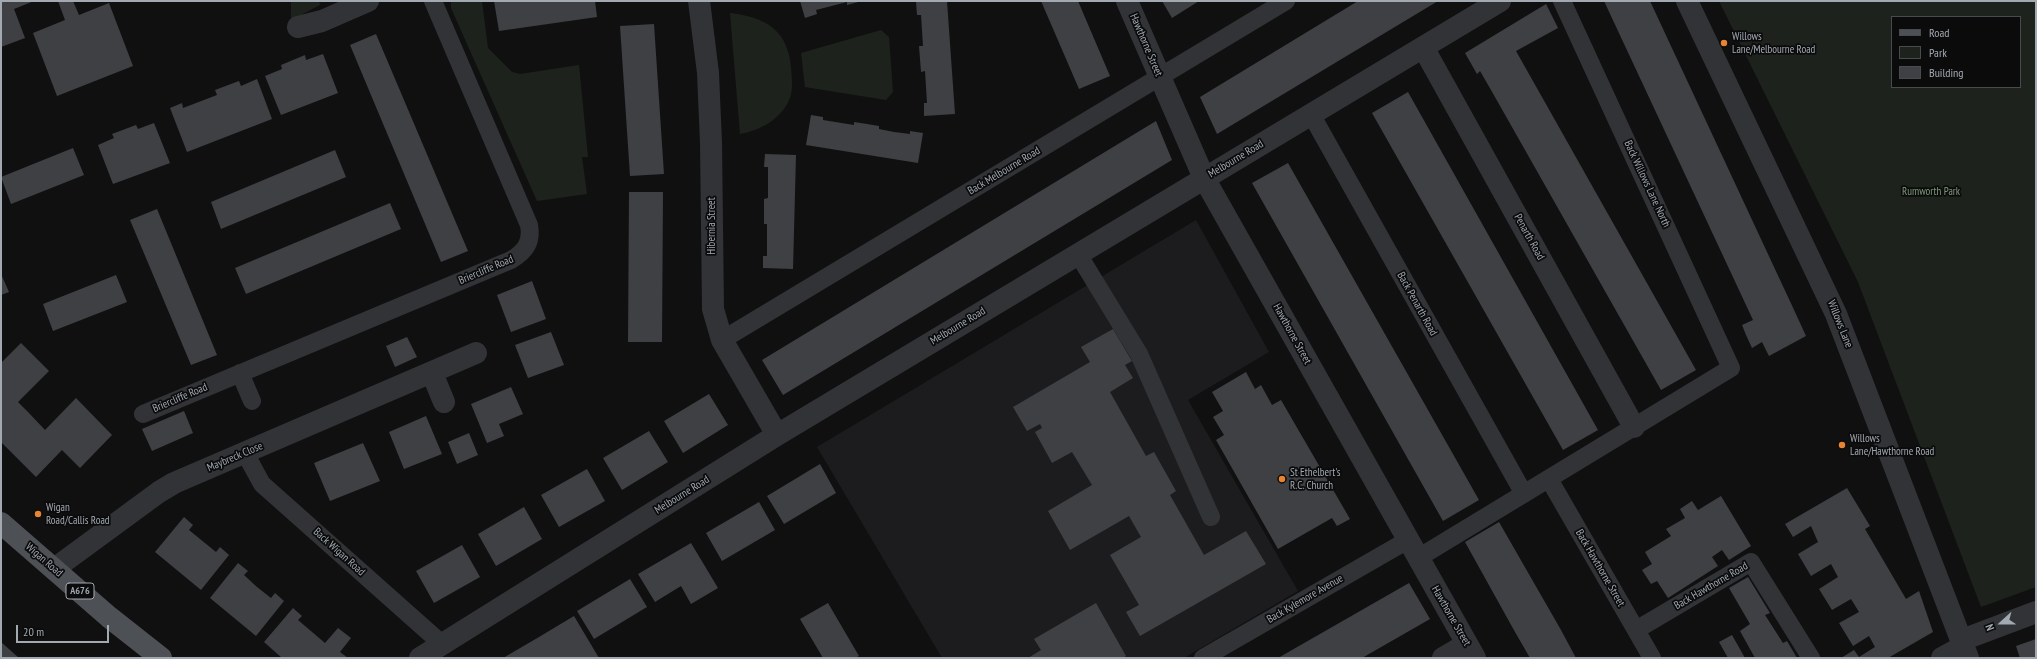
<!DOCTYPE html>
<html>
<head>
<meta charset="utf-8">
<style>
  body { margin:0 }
  #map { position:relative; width:2037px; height:659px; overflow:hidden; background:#101011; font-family:"PT Sans Narrow",sans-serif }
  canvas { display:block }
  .frame { position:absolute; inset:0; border:2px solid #a2a9b1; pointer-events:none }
  .legend { position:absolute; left:1891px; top:16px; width:130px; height:72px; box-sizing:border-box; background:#0b0b0c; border:1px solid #474a4e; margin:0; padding:5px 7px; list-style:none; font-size:12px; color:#a2a9b1 }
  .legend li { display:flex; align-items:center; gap:8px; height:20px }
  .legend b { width:20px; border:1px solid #474a4e }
  .north { position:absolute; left:1981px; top:603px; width:40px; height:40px; -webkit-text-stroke:3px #0b0b0c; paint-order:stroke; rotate:249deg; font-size:11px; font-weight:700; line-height:16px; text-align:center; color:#a2a9b1 }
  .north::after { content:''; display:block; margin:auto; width:14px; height:18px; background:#a2a9b1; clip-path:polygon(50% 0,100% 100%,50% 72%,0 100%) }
  .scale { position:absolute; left:16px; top:625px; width:93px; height:18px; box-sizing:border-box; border:2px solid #a2a9b1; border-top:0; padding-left:5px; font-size:12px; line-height:14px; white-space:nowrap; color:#a2a9b1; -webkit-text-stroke:3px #0b0b0c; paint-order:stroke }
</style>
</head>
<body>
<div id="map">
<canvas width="2037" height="659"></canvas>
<div class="frame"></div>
<ul class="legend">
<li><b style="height:5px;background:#4d5054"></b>Road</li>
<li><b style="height:11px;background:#1d231c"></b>Park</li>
<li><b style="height:11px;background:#3f4044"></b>Building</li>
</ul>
<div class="north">N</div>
<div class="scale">20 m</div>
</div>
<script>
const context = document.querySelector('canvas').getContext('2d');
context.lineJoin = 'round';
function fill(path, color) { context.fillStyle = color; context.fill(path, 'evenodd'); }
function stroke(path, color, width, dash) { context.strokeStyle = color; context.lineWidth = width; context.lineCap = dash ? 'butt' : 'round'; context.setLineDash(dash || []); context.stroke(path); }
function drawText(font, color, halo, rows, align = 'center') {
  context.font = font + ' "PT Sans Narrow",sans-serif'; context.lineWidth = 3.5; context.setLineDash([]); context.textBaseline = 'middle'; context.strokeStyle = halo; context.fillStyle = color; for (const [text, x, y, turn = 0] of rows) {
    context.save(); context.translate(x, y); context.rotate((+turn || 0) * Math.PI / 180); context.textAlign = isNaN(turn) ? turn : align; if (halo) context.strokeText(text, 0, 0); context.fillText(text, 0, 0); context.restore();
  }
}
fill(new Path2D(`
  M1196 220 1269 352 1188 400 1298 591 1184 658H942L817 447Z`), '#1c1c1e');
fill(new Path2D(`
  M291 1H319L320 5 291 20Z
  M451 1H482L488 48 512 72 520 74 579 65 588 157H582L587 194 537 201 451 8Z
  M1719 1H2036V587L1981 607 1858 282ZM1892 17H2020V87H1892Z
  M730 13C745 15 761 18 773 28 785 38 790 53 791 68 792 78 793 89 790 98 782 119 759 131 740 134Z
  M881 30 889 37 893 92 886 100 805 87 801 53Z`), '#1d231c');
fill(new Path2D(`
  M1 1H34L14 9 25 38 1 47Z
  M58 1H73L79 15 109 3 133 66 57 96 33 33 65 20Z
  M494 1H595L597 17 499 31Z
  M800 1H862L847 5V2L816 10 817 14 805 18Z
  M947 1 955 114 924 116V103H927L925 71 921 72 919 46H923L921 15H917L916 2Z
  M1041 1H1078L1110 76 1079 89Z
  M1162 1H1199L1172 18Z
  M1358 1H1438L1217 134 1200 97Z
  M1604 1H1650L1795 312 1806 336 1769 356 1762 342 1752 348 1746 335 1742 325 1753 320Z
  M1546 4 1558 28 1516 51 1696 370 1661 390 1491 90 1480 71 1477 74 1465 53Z
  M654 24 664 174 630 176 620 26Z
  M376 34 468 251 441 262 350 45Z
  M323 54 338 93 281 115 265 76 282 69 281 65 305 55 306 60Z
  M257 79 272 119 187 152 170 108 182 103 183 108 217 95 215 90 239 81 241 86Z
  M1408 92 1598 430 1563 450 1372 113Z
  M811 115 823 117V120L854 125V122L867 124 879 126V129L894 132 910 134V131L923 133 918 163 806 145Z
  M1156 121 1172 160 783 395 762 360Z
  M154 123 170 163 113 184 98 145 114 138 112 134 136 125 138 129Z
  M73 148 84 175 11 204 1 177Z
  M335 150 346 177 221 229 211 202Z
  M765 154 796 155 793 269 763 268V256H767V224H764V199L768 198V167H764Z
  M1288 163 1479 500 1443 521 1252 183Z
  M629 192H663L662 342H628Z
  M390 203 401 229 246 294 235 268Z
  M157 209 217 355 191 365 130 220Z
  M1 274 9 292 1 295Z
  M116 275 127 302 53 331 43 304Z
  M532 281 546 319 511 332 497 295Z
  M1113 329 1132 361 1125 365 1133 378 1110 392 1146 456 1154 452 1176 491 1170 495 1204 555 1246 531 1266 564 1140 636 1126 612 1139 605 1110 555 1141 537 1129 516 1070 550 1048 511 1092 485 1072 452 1052 463 1035 432 1042 428 1040 424 1027 431 1013 407 1090 362 1081 347Z
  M551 332 564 365 528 378 515 345Z
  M407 337 417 357 395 367 386 346Z
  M21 343 49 371 18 402 28 412 45 430 76 398 112 435 80 468 62 450 36 477 1 442V363Z
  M1246 372 1255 389 1261 385 1272 405 1281 400 1350 519 1337 526 1332 518 1278 549 1216 440 1224 435 1213 417 1223 411 1212 392Z
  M511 387 523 414 499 424 504 436 487 443 471 404Z
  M709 394 728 425 683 453 664 421Z
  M184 411 193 433 152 451 142 429Z
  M426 416 442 454 404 469 389 432Z
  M649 431 668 462 622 490 603 458Z
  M469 433 478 455 457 464 448 442Z
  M363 443 380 481 330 501 314 463Z
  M820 464 836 493 784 524 767 496Z
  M587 469 605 501 559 527 541 495Z
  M1847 488 1870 526 1865 529 1906 599 1919 591 1933 632 1888 658H1841L1854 650 1859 657 1875 647 1869 636 1853 646 1839 623 1859 612 1851 599 1832 610 1819 589 1838 577 1831 564 1811 576 1798 554 1818 542 1811 526 1793 537 1785 524Z
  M1721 496 1751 546 1729 560 1722 550 1712 557 1718 566 1668 598 1657 581 1651 584 1642 570 1652 564 1645 552 1671 536 1666 529 1685 518 1680 509 1692 501 1698 510Z
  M759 502 775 530 722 561 706 533Z
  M524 507 542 539 496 566 478 534Z
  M184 517 193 525 189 530 216 552 220 547 229 555 201 590 155 552Z
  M1499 522 1561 630 1576 658H1530L1515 632 1465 542Z
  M691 543 718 588 691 604 681 586 655 602 638 574Z
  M462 545 480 577 434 603 416 571Z
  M238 563 248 571 244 575 257 587 271 598 275 593 284 601 256 636 210 598Z
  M1748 577 1770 613 1765 615 1783 643 1787 641 1797 658H1755L1740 631 1750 624 1729 588Z
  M630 579 647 607 594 639 577 611Z
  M1409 583 1430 619 1362 658H1278Z
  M828 603 859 656 855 658H823L800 619Z
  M1096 603 1126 656 1123 658H1028L1041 650 1034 639Z
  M293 608 302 616 298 620 325 643 338 628 351 638 340 652 348 658H282L264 642Z
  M574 616 599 658H503L539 637Z
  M1732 635 1745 658H1728L1719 642Z
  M2036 639V658H2020L2016 646Z
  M1 642 19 658H1Z`), '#3f4044');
stroke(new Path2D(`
  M1311 114 1524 494
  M1078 254 1139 354 1211 517
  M722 340 1286 1
  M240 373 252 401
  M143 414 511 260C526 251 532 242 529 225L433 1
  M245 453 262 484 442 644
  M1549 479 1652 658
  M1418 558 1731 368 1562 1
  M1636 630 1751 562 1811 658
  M1203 658 1408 540`), '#313336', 18);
stroke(new Path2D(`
  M699 1 708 73 711 143 713 309 722 340 777 435
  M1127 1 1204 178 1475 658
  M1687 1 1836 314 1968 658
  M298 27 322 21 368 1
  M1423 47 1634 427
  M432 373 444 402
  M54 569 159 492 174 483 476 353
  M1962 640 2036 612
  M420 658 777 435 1500 1
  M1443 658 1467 644
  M1942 658 1964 646`), '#313336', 22);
stroke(new Path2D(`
  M1 523 109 617 161 658`), '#4d5054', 22);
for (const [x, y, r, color] of [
  [1724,43,4,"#e68433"],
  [1842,445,4,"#e68433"],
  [1282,479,4,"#e68433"],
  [38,514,4,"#e68433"]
]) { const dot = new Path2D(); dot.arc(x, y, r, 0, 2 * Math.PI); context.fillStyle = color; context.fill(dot); stroke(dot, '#0b0b0c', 1.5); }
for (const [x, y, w] of [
  [80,591,28]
]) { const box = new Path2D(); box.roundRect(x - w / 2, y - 8, w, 16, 3); context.fillStyle = '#0b0b0c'; context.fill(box); stroke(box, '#a2a9b1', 1); }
drawText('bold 10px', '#a2a9b1', null, [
  ["A676",80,591]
]);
drawText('11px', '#a2a9b1', '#0b0b0c', [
  ["Willows",1732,37],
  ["Lane/Melbourne Road",1732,50],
  ["Willows",1850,439],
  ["Lane/Hawthorne Road",1850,452],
  ["St Ethelbert's",1290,473],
  ["R.C. Church",1290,486],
  ["Wigan",46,508],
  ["Road/Callis Road",46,521]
], 'left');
drawText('11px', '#a2a9b1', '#0b0b0c', [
  ["Hawthorne Street",1146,45,67],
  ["Melbourne Road",1236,159,-31],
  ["Back Melbourne Road",1004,171,-31],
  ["Back Willows Lane North",1647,184,65],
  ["Hibernia Street",712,226,-90],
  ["Penarth Road",1529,237,61],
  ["Briercliffe Road",486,270,-23],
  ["Back Penarth Road",1417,304,61],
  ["Willows Lane",1840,324,68],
  ["Melbourne Road",958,326,-31],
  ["Hawthorne Street",1292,334,61],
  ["Briercliffe Road",180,398,-23],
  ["Maybreck Close",235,457,-23],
  ["Melbourne Road",682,495,-32],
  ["Back Wigan Road",339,552,42],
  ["Wigan Road",44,560,41],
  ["Back Hawthorne Street",1600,568,60],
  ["Back Hawthorne Road",1711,586,-30],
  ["Back Kylemore Avenue",1305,599,-30],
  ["Hawthorne Street",1451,616,60]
]);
drawText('11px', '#7e9b79', '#0b0b0c', [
  ["Rumworth Park",1931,192]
]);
</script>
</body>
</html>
